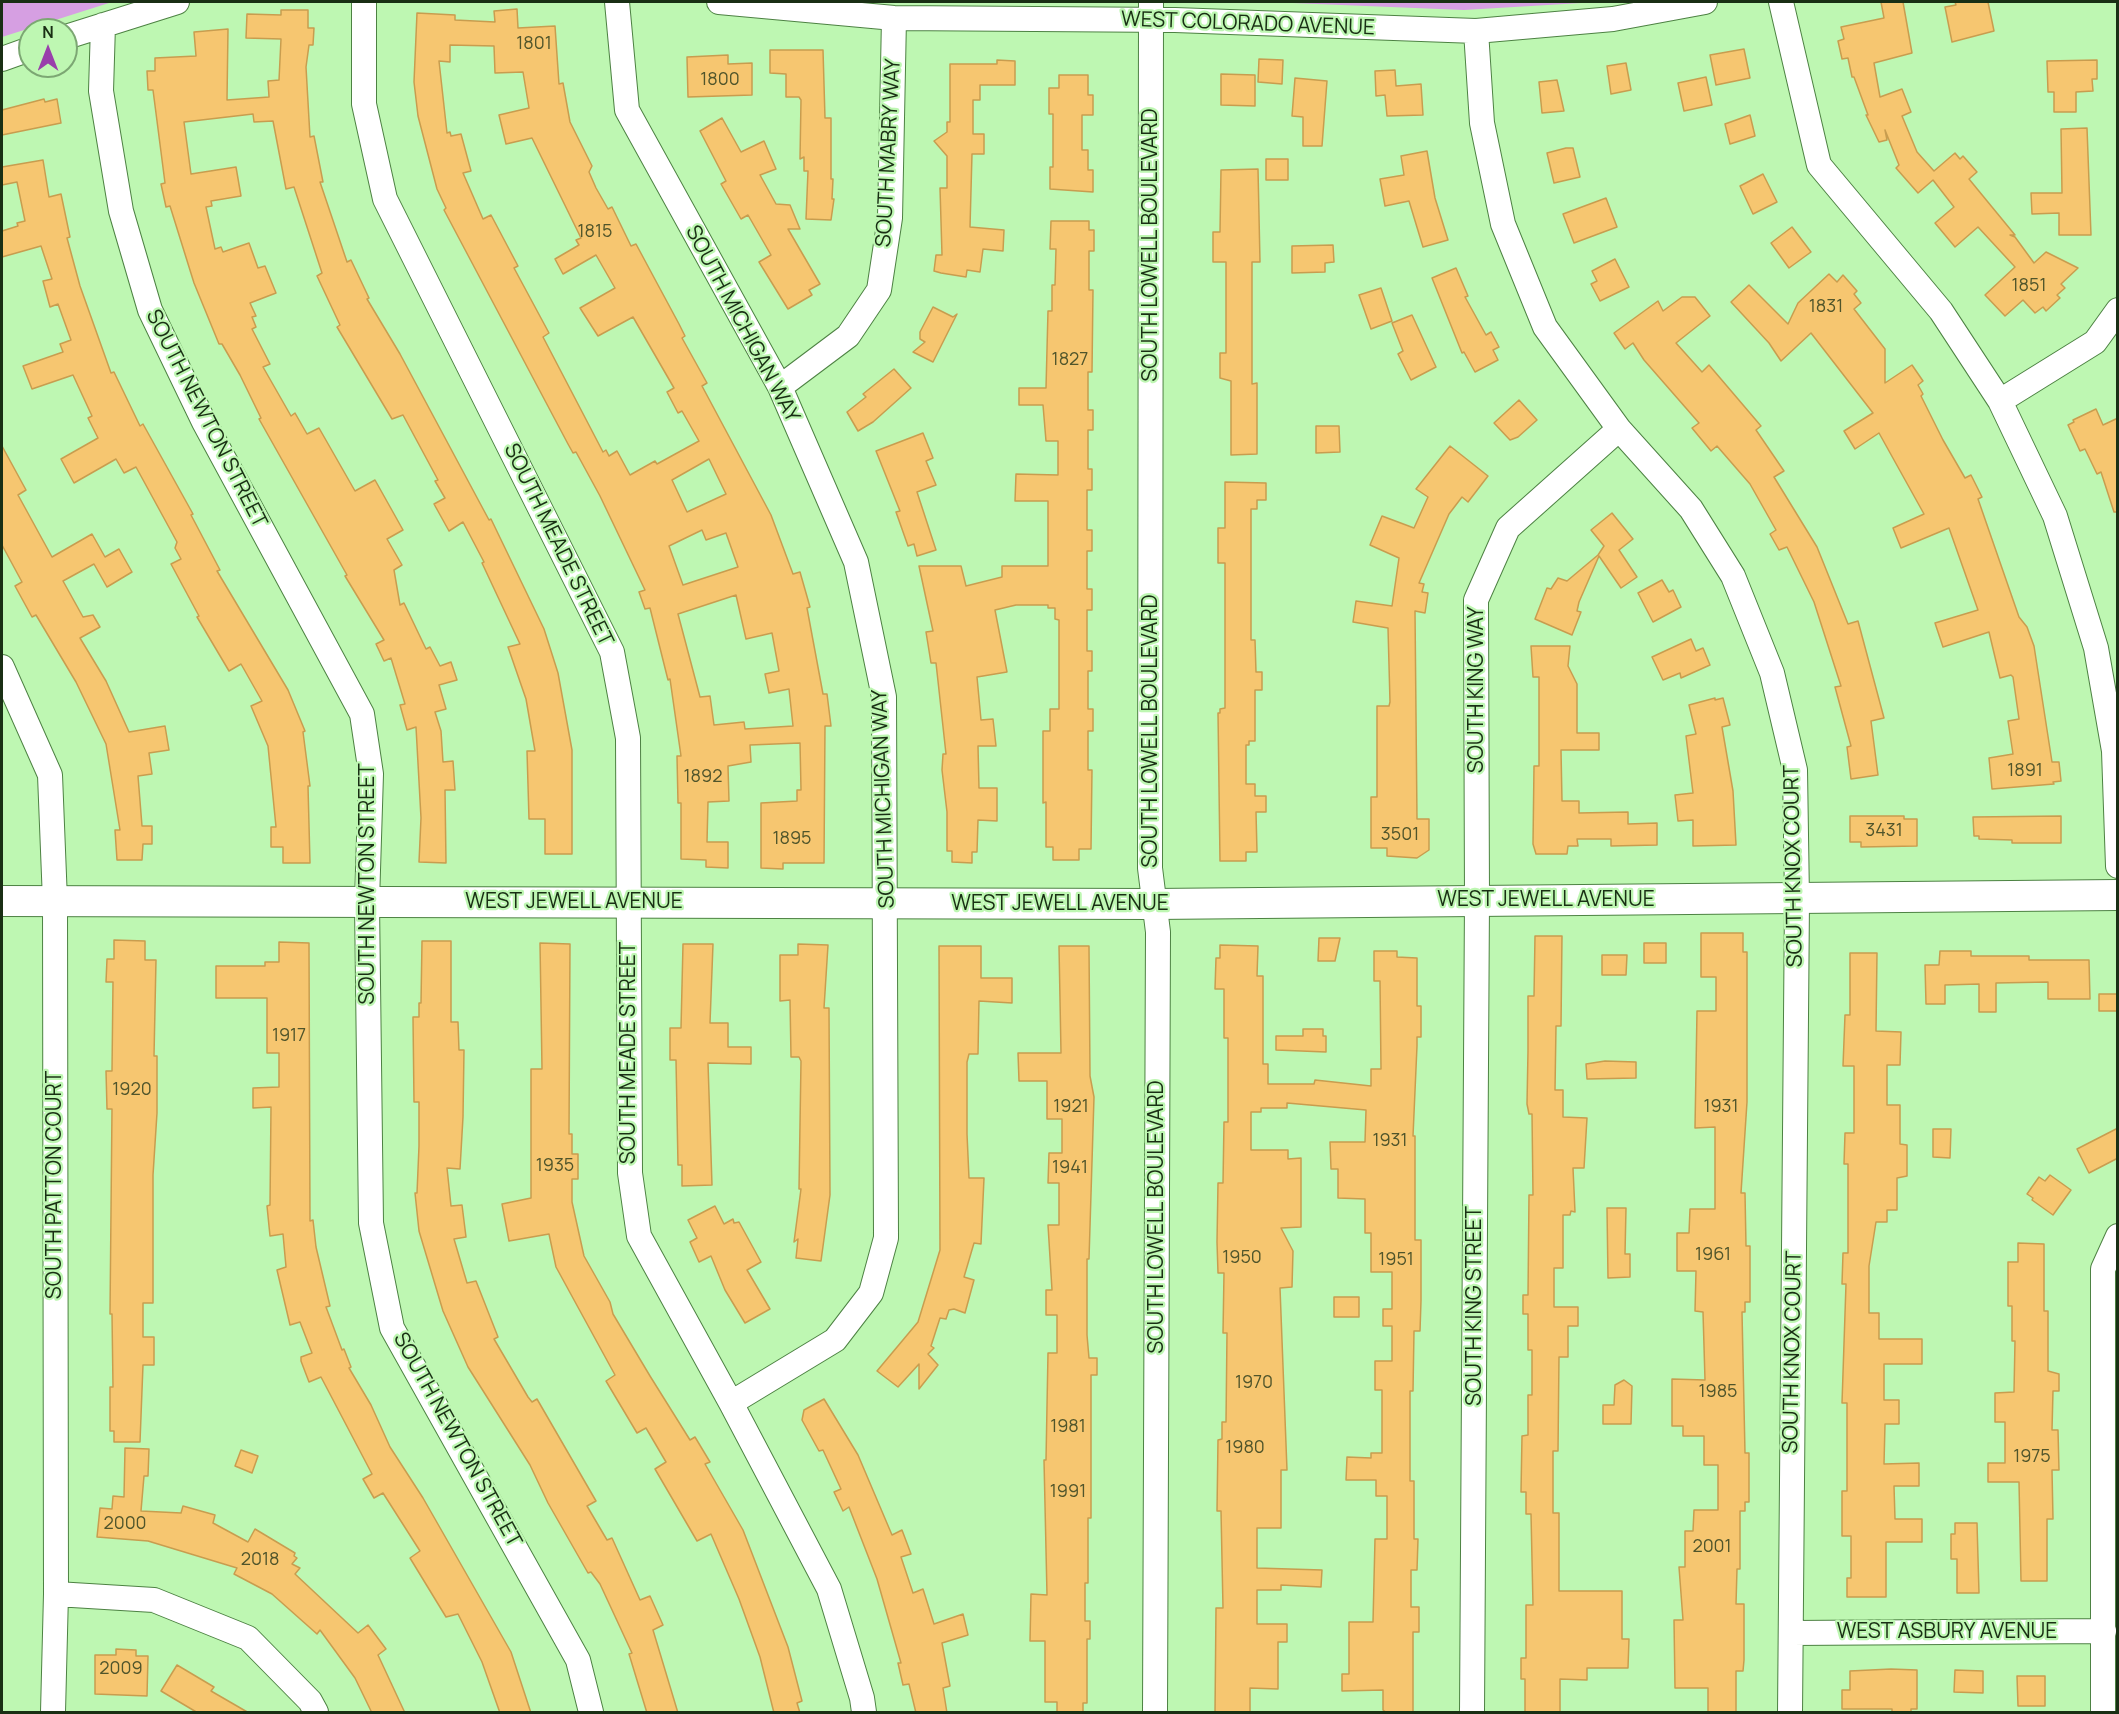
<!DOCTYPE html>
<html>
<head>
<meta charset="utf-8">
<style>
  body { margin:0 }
  #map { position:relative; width:2119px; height:1714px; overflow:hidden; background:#bef7b2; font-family:Manrope,sans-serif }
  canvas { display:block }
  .frame { position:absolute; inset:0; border:3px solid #192f14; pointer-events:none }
  .north { position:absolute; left:18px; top:18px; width:60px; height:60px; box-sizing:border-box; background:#bef7b2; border:2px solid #7ca773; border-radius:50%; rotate:0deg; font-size:16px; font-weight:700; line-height:24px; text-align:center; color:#192f14 }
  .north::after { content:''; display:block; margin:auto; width:21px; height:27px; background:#993fab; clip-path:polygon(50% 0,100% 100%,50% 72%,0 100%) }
</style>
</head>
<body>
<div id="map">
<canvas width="2119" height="1714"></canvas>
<div class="frame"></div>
<div class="north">N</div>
</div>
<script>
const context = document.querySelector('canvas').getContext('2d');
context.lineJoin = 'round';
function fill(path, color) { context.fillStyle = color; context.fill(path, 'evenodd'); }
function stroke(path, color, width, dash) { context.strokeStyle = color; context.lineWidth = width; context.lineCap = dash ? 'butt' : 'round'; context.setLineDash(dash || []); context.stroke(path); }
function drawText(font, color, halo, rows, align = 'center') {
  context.font = font + ' Manrope,sans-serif'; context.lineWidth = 4.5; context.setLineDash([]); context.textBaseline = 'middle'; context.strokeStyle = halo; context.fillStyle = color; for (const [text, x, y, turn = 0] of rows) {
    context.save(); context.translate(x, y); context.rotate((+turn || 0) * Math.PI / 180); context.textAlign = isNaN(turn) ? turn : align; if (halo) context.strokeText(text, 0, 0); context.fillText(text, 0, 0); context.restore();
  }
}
fill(new Path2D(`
  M2 2H112L2 37Z
  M1268 2H1598L1464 10Z`), '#d69fe2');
const building = new Path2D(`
  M1881 2H1903L1912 53 1874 63 1880 97 1902 89 1911 112 1902 116 1917 152 1934 171 1955 153 1960 159 1963 156 1977 172 1969 179 2015 235H2010L2015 237 2034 263 2046 252 2078 268 2061 284 2065 288 2057 295 2060 298 2046 311 2043 307 2035 313 2023 300 2005 316 1985 295 2015 267 1978 227 1955 247 1935 223 1954 207 1933 180 1918 193 1896 168 1899 165 1885 130 1887 140 1879 142 1866 115H1868L1854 77H1852L1848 58 1842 59 1838 41 1844 39 1841 27 1884 18Z
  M1955 2H1988L1994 31 1952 42 1945 7 1956 5Z
  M517 9 518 28 555 26 559 84 563 83 570 122 592 166 589 172 596 188 608 209 612 207 631 246 636 244 658 285 679 324 685 336 682 338 707 383 702 386 771 515 793 574 800 572 810 607 807 608 823 694H827L831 726H825L824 863H783V869L761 868V803L797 801V790H801L800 743 750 745 751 762 728 766 729 801 708 802 707 842H728V868L706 867V860L681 859V803H678L677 756H681L670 679 668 680 650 608 645 609 639 592 645 590 600 496 576 452 573 453 568 444 444 210 446 208 437 189 418 116 414 82 417 13 455 15V20L495 22 494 11ZM450 45 494 46 495 73 523 72 529 108 499 115 506 144 532 138 581 238 576 240 579 245 555 259 563 274 596 255 615 288 580 308 598 336 633 317 674 388 667 392 678 413 682 411 699 441 657 464 655 461 630 475 617 451 609 456 606 450 603 452 543 337 549 333 514 268 518 266 491 215 483 219 463 173 471 171 461 134 451 136 450 132 447 133 439 61 450 62ZM709 459 726 494 687 512 672 480ZM702 530 706 540 726 533 738 567 683 585 669 546ZM736 595 746 639 772 633 779 671 765 674 769 693 789 689 793 726 745 729 744 722 714 725 710 696 700 697 678 614Z
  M281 10H308V28H314L313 45H309L306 67 310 137 314 136 323 182H320L347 262 351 260 369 298 367 299 400 354 489 520 491 519 544 629 558 673 572 750V854H545V819H529L527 751H535L526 699 508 647 520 644 482 563 484 562 463 522 449 531 434 504 445 498 435 481 438 480 403 415 392 419 337 327 340 325 317 276 322 273 294 187 286 189 273 121 254 122 253 114 184 122 191 174 236 167 241 196 211 201 212 206 206 207 215 249 221 247 223 252 249 243 258 268 265 266 276 293 250 303 256 316 252 317 256 327 252 329 270 364 263 367 291 416 295 413 307 434 319 428 355 491 375 480 403 530 387 539 402 565 394 570 400 605 404 603 426 649 430 647 440 666 451 662 457 680 439 685 446 709 435 712 441 731 443 762 453 761 455 790H445L446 863 419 862 421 818 416 727 407 730 400 705 405 704 391 658 384 661 376 644 384 640 345 576 347 575 259 419 261 418 240 375 222 344H219L194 283 170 206 166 207 161 184 165 183 153 90H148L147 71H155V58L196 56 194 32 228 29 227 100 269 97 268 81 279 80 281 39 246 38 247 14 281 15Z
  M1744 49 1750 78 1716 85 1710 55Z
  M770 50H823L825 118H831V179H833L832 199H834L831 220 806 219 808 171H804V157L800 159 801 100 799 97H786V74L770 73Z
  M728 55V64L752 63V95L688 97 687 57Z
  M1259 59 1283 60 1282 84 1258 82Z
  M997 60 1015 61V85H980V100H973V134H984V154H972L970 227 1004 230 1003 251 983 249 980 272 967 270 966 277 941 273 934 271 936 255H942L940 188H947V156L934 141 947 132V122H950V64H997Z
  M2097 60V79H2092L2093 91 2076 92V112H2054V92H2048L2047 61Z
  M1626 63 1631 90 1611 94 1607 66Z
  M1395 70 1396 86 1421 84 1423 115 1387 116 1385 95 1376 96 1375 71Z
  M1221 74 1255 75V106L1221 105Z
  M1059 75H1088V95H1093V115H1082V150H1088V170H1093V192L1050 189V167H1053V114H1049V88H1059Z
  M1706 77 1712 105 1684 111 1678 83Z
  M1295 78 1327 81 1322 146H1303V117L1292 116Z
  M1557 80 1564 111 1542 113 1539 82Z
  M44 99 45 102 57 99 61 123 2 135V110Z
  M1750 115 1755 136 1730 144 1725 124Z
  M722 118 741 152 764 141 776 169 760 175 776 204 790 205 800 229H788L820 284 809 290 812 295 788 309 759 262 771 255 748 215 741 219 721 184 726 181 700 131Z
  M2087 128 2091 235H2059V213L2032 214 2031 193H2062L2061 129Z
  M1566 148H1573L1580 177 1554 183 1547 153Z
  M1427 151 1435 198 1448 240 1423 247 1409 201 1385 206 1380 179 1404 175 1401 156Z
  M1266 159H1288V180H1266Z
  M43 160 49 197 61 194 70 237 67 238 80 286 111 373 114 372 140 426 143 424 193 514 191 515 220 570 217 571 288 690 305 731 303 732 310 786H308L310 863H283V847H271V827H276L268 746 251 706 262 701 241 664 229 671 197 617 199 616 171 564 181 559 175 548 177 542 136 467 124 473 116 459 74 483 61 459 98 438 88 418 92 416 73 375 32 389 23 366 63 352 60 344 71 340 58 304 50 307 43 281 52 279 41 246 2 257V231L18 226 17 223 25 221 17 182 2 185V167Z
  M1258 169 1260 262H1252V384L1257 383V454L1231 455V381L1220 378V353H1226V262H1213V232H1220L1221 170Z
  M1763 174 1777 202 1753 214 1740 186Z
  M1606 198 1617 227 1574 243 1563 214Z
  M1051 221H1089V230H1094V251H1089V290H1093L1092 372H1088V410H1093V430H1088V469H1092V490H1087V530H1092V551H1087V589H1092V610H1087V651H1092V671H1088V709H1093V731H1088V770H1092L1091 849H1079V860H1053V847H1046V802L1043 803V731H1050V709H1059V620L1055 619V608H1048V605H1016L995 610 1007 672 977 677 981 720 993 719 996 746H978L979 788H997V821L978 820 977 852H972V863L952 862V851H947V812L942 770 943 754H946L936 663H931L926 632 933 631 919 566H961L966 586 1002 577V566H1048V501H1015L1016 474 1058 475V441H1046L1043 405H1019V388H1046L1048 311H1052V285H1055L1056 249H1050Z
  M1792 227 1811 252 1789 268 1771 243Z
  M1333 245 1334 262 1325 263V272L1292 273V246Z
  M1615 259 1629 287 1600 301 1591 284 1597 281 1592 271Z
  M1456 268 1468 296 1465 297 1486 335 1491 332 1499 347 1493 350 1498 360 1475 372 1464 352 1462 353 1432 278Z
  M1829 274 1837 282 1843 275 1857 291 1854 294 1861 303 1854 309 1885 349V383L1912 365 1923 381 1918 385 1923 394 1921 396 1943 440 1965 478 1971 475 1982 497 1978 499 2019 617 2027 627 2034 646 2052 762H2059L2061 781 2053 782 2054 784 1992 789 1989 758 2013 754 2008 721 2019 719 2013 677 2011 675 2000 678 1989 632 1943 647 1935 623 1978 610 1949 528 1901 548 1893 528 1924 514 1879 433 1855 449 1844 431 1873 413 1811 333 1781 361 1769 343 1731 302 1749 285 1788 324 1798 303Z
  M1381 288 1392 321 1371 329 1359 295Z
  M1682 297H1695L1710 316 1676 343 1702 372 1709 365 1761 426 1756 430 1784 471 1774 477 1817 547 1848 624 1858 621 1884 718 1871 721 1878 775 1851 779 1847 747 1851 746 1835 687 1841 686 1814 602 1787 547 1779 550 1770 534 1776 530 1750 484 1717 446 1711 451 1692 428 1699 423 1644 360 1633 343 1625 349 1614 333 1658 301 1663 311Z
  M933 307 953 317 957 314 933 362 913 352 925 342 920 339V332Z
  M1412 315 1436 367 1411 380 1398 354 1403 351 1392 323Z
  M894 369 911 388 873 422 858 431 847 412 866 397 863 394Z
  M1519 400 1537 420 1518 437 1510 440 1494 423Z
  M2096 409 2103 425 2118 418V512H2114L2101 472 2097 474 2085 449 2080 451 2068 425 2074 422 2073 420Z
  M1316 426H1339L1340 452 1316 453Z
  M923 433 933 458 926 461 936 485 917 492 936 550 917 556 914 544 908 546 896 512 900 511 876 451Z
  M2 446 26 490 18 495 52 557 92 534 105 557 119 549 132 572 107 587 94 564 63 581 83 617 93 615 100 627 80 638 106 681 129 732 165 726 169 750 149 753 152 774 138 776 142 826H152V844H143L142 860H117L115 830H120L106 744 76 682 36 615 32 617 15 586 22 582 2 545Z
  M1450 446 1488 476 1468 502 1462 497 1449 514 1419 583 1424 584 1422 592 1428 593 1425 613 1415 611 1417 819H1429V850L1417 858 1387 856V848H1371V797H1377V706H1389L1390 702 1388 628 1353 622 1356 601 1392 606 1399 558 1370 545 1382 516 1414 528 1428 497 1416 489Z
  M1225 482 1266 483V500H1257V509H1251V640H1255L1256 672H1262V690H1255V741H1249V745H1246V784H1255V796H1266V812H1256L1257 852H1246V861H1220L1218 713H1220V709L1225 708V563H1218V528H1225Z
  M1612 513 1633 539 1619 550 1637 577 1621 588 1599 556 1579 602 1577 611 1581 612 1572 635 1535 619 1547 588 1551 589 1558 578 1567 581 1598 555 1604 546 1591 530Z
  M1662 580 1669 592 1673 590 1681 607 1653 622 1638 593Z
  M1691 639 1696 651 1703 648 1710 665 1681 678 1680 673 1663 680 1652 657Z
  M1531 646H1570L1568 666 1577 684V733H1599V750H1561L1562 801H1579V813L1628 812V824L1657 823V845L1611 846V839H1577L1578 846H1568L1567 854H1536L1533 844 1534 766H1539V677H1533Z
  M1715 698V700L1723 698 1730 725 1722 727 1733 791 1736 845 1693 846V820L1678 821 1675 795 1693 793 1686 736 1696 734 1689 705Z
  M1850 816H1904V819H1917V846L1861 847V842H1850Z
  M2061 816V843H2012V840L1979 839V836H1974L1973 817Z
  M1701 933H1743V952H1747V1102L1741 1193H1745L1746 1246H1750V1302H1745V1312H1742L1745 1453H1749V1502H1745V1511H1740V1569H1737L1736 1604H1744V1660L1743 1671H1736V1713H1708V1688H1675L1674 1620H1683L1679 1567H1685V1531H1693L1694 1510H1718V1465H1704V1436H1683V1426H1672V1379L1705 1380 1703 1312 1695 1311 1696 1271H1677V1233H1689L1690 1209H1715V1127L1695 1128 1697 1011H1716V977H1701Z
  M1535 936H1562L1561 1026H1556L1555 1090H1563V1117L1587 1118 1584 1168H1573L1575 1212 1571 1211 1570 1215H1563V1268H1554V1307H1578V1326H1568V1357H1559L1558 1451H1553V1513H1559V1591H1622V1639H1629L1628 1668H1587V1680L1560 1679V1713H1525V1679H1521V1658H1526V1605H1533L1531 1514H1526V1492H1521L1522 1436 1528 1435V1395H1532V1350H1528V1314H1523V1295H1528L1529 1195H1533L1532 1114H1529L1527 1104 1528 1051V996H1534Z
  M1319 938H1340L1335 961H1318Z
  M114 940 145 941V960H156L154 1056H157V1113L153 1175V1303H143V1337H154V1365H143L140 1442H114V1431H110V1387H113L112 1314H110L112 1109H107L106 1071H112L113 982H106L107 959H114Z
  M422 941H451V1022H458L459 1050H464L463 1117 460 1169 447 1168 451 1206 462 1205 466 1237 454 1239 467 1283 476 1281 498 1337 494 1339 528 1397 532 1402 537 1399 596 1501 587 1506 607 1540 612 1538 640 1600 650 1596 663 1625 653 1630 678 1713H647L629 1654 632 1653 600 1584 591 1572 588 1573 548 1503 530 1465 468 1367 443 1311 419 1231 415 1193H417L419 1146V1102H414L413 1017H419V1003H421Z
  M279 942 309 943 310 1221 313 1220 316 1247 330 1306 326 1307 342 1350 344 1349 351 1367 349 1368 371 1405 390 1447 423 1498 511 1652 531 1713H500L482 1662 458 1614 446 1617 410 1558 420 1551 383 1493 374 1498 363 1479 372 1474 321 1377 309 1382 301 1361V1357L312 1353 300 1322 290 1325 277 1270 286 1267 283 1234 270 1236 267 1206 270 1205 271 1107 253 1108V1088L279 1087V1053H267V998H216V966H265V962H279Z
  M540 943 570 944 569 1134H572V1154H578V1179H572V1202L584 1256 610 1302 613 1314 650 1376 690 1440 695 1437 710 1462 705 1464 743 1530 788 1647 802 1701 797 1703 800 1713H774L760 1657 739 1599 711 1534 697 1541 655 1469 666 1462 646 1428 637 1433 606 1381 615 1375 556 1267 549 1234 509 1241 502 1204 531 1198V1069H542Z
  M1644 943H1666V963H1644Z
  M683 944H713L710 1023H728V1047H751V1064L708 1063 712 1185 682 1186V1165H678L676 1060H670V1028H681Z
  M798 944 828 945 824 1008H829L830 1195 821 1261 796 1258 798 1239 794 1242 801 1189H799L801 1061 799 1057H791L790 1000 780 1001V955H798Z
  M1220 945 1258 946 1257 976H1263V1064H1268V1084H1314L1315 1080 1371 1086V1069H1381L1380 981H1374V951H1397V957L1417 958V1006H1421V1037H1417V1046L1413 1136H1415V1240H1421V1301L1420 1331H1414L1413 1391H1410V1481H1414V1539H1418L1417 1570H1411V1607H1419V1632H1413V1713H1387L1383 1710V1690L1342 1691V1674H1349V1622H1373L1375 1539H1387V1496H1376V1480H1346L1347 1457 1371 1458V1453H1382V1390H1375V1361H1392V1326H1383V1309H1392V1272H1371V1233H1365V1199L1338 1198V1169H1331L1330 1142H1365L1366 1110 1287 1103V1108H1261V1112H1251V1150H1288V1159L1301 1158V1227L1281 1228 1293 1251 1292 1287 1280 1288 1287 1470H1281V1528H1257V1568L1322 1570 1321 1587 1281 1585V1590H1257V1624H1287V1642H1278V1689L1250 1688V1713H1215L1216 1608H1223L1221 1511H1217L1218 1440 1222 1439V1422H1226L1227 1333H1223L1224 1273H1218L1217 1242 1218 1183H1223L1224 1122H1228V1038H1224V989H1215L1216 958H1220Z
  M939 946H981V978H1012V1003L979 1001 978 1054H969L967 1062V1134L969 1178H984L981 1244 974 1243 964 1277 974 1280 965 1313 954 1309 949 1310 946 1319 940 1318 931 1346 934 1348 928 1354 938 1365 919 1389V1364L898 1387 877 1371 918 1322 940 1250Z
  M1059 946H1089L1090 1076 1094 1097 1089 1259H1087V1335L1089 1358H1097V1375H1091V1518H1088V1583H1085V1621H1090V1639H1087V1703H1083V1713H1057V1702H1045V1641H1030L1031 1594 1047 1595 1044 1460H1046L1048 1353H1057V1315H1046V1290H1052L1048 1225H1059V1183H1048L1049 1153H1062V1119H1047V1081H1019L1018 1053H1061Z
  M1940 951H1971V956H2029V960H2089L2090 999H2048V982L1996 983V1012H1979V984L1945 985V1004H1926L1925 965H1939Z
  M1850 953H1877L1876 1031 1901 1032 1900 1065H1887V1105H1900V1144L1907 1145V1176L1897 1178V1210H1887V1222H1876L1869 1266V1313H1879V1339H1922V1364H1884V1400H1899V1424H1885L1884 1464 1919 1463V1486H1894L1895 1519H1922V1542H1886V1597H1847V1578H1851V1536H1842V1491H1847V1403H1842L1846 1284H1842L1843 1253H1848V1164H1844L1845 1133H1854V1066H1843L1845 1015H1850Z
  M1602 955H1627L1626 975H1602Z
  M2099 994H2118V1011H2099Z
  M1303 1029H1323V1036H1326V1052L1276 1050V1036H1303Z
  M1605 1061 1636 1062V1078L1587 1079 1586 1064Z
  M2118 1128V1158L2089 1173 2077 1149Z
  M1933 1129H1951L1950 1158 1933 1157Z
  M2050 1175 2071 1190 2053 1215 2032 1200 2033 1198 2027 1194 2039 1177 2045 1181Z
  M715 1206 724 1224 733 1219 734 1223 739 1222 761 1262 747 1270 770 1309 745 1323 725 1290 711 1256 699 1262 690 1242 697 1238 688 1220Z
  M1607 1208H1626L1625 1254H1630V1277L1608 1278Z
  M2018 1243 2044 1244V1311H2048V1371L2059 1374V1391H2053L2052 1430H2058L2059 1470H2052L2053 1519H2047V1581H2021L2019 1482H1988V1463H2005V1422H1995V1393L2014 1392 2015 1341H2012V1306H2008V1262H2018Z
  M1334 1297H1359V1317H1334Z
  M1624 1380 1632 1386 1631 1424H1603V1405H1614L1615 1385Z
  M824 1399 858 1455 892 1535 902 1530 911 1554 901 1557 913 1593 923 1589 934 1624 963 1614 968 1635 942 1643 950 1686 943 1688 947 1713H916L909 1684 903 1685 898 1663H901L877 1579 849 1507 843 1511 834 1492 841 1489 823 1450 819 1451 802 1420 804 1410Z
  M125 1448 149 1449 148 1476H144L141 1511 181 1513 183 1506 215 1515 213 1523 248 1542 255 1529 295 1553 294 1556 297 1558 292 1564 300 1568 295 1574 358 1633 368 1625 386 1649 378 1655 405 1713H372L355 1678 320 1630 317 1634 272 1594 234 1574 237 1568 148 1541 97 1537 100 1508 112 1509 113 1496 124 1497Z
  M241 1450 258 1456 252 1473 235 1466Z
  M1955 1523H1977L1979 1593H1957V1559H1951V1534H1955Z
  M116 1649 136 1650V1656H148L147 1696 95 1694V1655H116Z
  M177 1665 214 1687 211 1691 249 1713H198L161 1691Z
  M1891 1669 1917 1670V1709H1911V1713H1892V1709H1842V1690H1850V1671Z
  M1955 1670 1983 1671V1693L1954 1692Z
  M2017 1676H2045V1706H2018Z`);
fill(building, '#f6c670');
stroke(building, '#c89d4f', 1.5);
const minor = new Path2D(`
  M364 2V104L385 199 612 652 628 738 630 1173 639 1236 731 1403 829 1589 862 1698 864 1712
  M617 2 627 110 780 387 856 562 884 697 886 1238 871 1293 835 1340 731 1403
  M719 2 894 18 1175 20 1476 31 1613 19 1705 2
  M1151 2 1150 868 1158 932 1155 1712
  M1781 2 1819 165 1941 311 2000 401 2055 516 2096 648 2114 751 2118 866
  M103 25 101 91 121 211 150 310 204 422 362 714 371 774 367 902 371 1223 392 1328 578 1660 591 1712
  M1476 31 1482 123 1503 224 1545 327 1619 429 1691 509 1733 576 1772 673 1795 770 1797 900 1790 1712
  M66 37 177 2
  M2 59 30 49
  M780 387 848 336 879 290 890 218 894 18
  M2000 401 2095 342 2118 310
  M2 667 50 775 55 901 56 1594 53 1712
  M56 1594 154 1600 248 1638 310 1701 316 1712
  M1791 1633 2104 1631
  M1472 1712 1477 900 1476 600 1508 528 1619 429
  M2103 1712V1269L2118 1236`);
const major = new Path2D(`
  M2 901 1154 904 2118 895`);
stroke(minor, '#4d8243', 26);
stroke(major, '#4d8243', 32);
stroke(minor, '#fff', 24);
stroke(major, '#fff', 30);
drawText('18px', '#50552b', null, [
  ["1801",534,44],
  ["1800",720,80],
  ["1815",595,232],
  ["1851",2029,286],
  ["1831",1826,307],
  ["1827",1070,360],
  ["1891",2025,771],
  ["1892",703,777],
  ["3431",1884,831],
  ["3501",1400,835],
  ["1895",792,839],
  ["1917",289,1036],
  ["1920",132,1090],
  ["1921",1071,1107],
  ["1931",1721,1107],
  ["1931",1390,1141],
  ["1935",555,1166],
  ["1941",1070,1168],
  ["1961",1713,1255],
  ["1950",1242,1258],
  ["1951",1396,1260],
  ["1970",1254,1383],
  ["1985",1718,1392],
  ["1981",1068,1427],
  ["1980",1245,1448],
  ["1975",2032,1457],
  ["1991",1068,1492],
  ["2000",125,1524],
  ["2001",1712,1547],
  ["2018",260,1560],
  ["2009",121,1669]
]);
drawText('21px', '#192f14', '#bef7b2', [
  ["WEST COLORADO AVENUE",1248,24,2],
  ["SOUTH MABRY WAY",889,153,-87],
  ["SOUTH LOWELL BOULEVARD",1151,245,-90],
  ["SOUTH MICHIGAN WAY",742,324,62],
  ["SOUTH NEWTON STREET",206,419,63],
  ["SOUTH MEADE STREET",558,545,64],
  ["SOUTH KING WAY",1477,690,-90],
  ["SOUTH LOWELL BOULEVARD",1151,731,-90],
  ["SOUTH MICHIGAN WAY",884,799,-92],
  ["SOUTH KNOX COURT",1794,866,-91],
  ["SOUTH NEWTON STREET",368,884,-90],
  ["WEST JEWELL AVENUE",1546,900],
  ["WEST JEWELL AVENUE",574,902],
  ["WEST JEWELL AVENUE",1060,904],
  ["SOUTH MEADE STREET",629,1053,-90],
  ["SOUTH PATTON COURT",55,1185,-90],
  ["SOUTH LOWELL BOULEVARD",1157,1217,-90],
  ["SOUTH KING STREET",1475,1306,-90],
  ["SOUTH KNOX COURT",1793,1352,-89],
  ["SOUTH NEWTON STREET",457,1440,61],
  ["WEST ASBURY AVENUE",1947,1632]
]);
</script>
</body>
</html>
